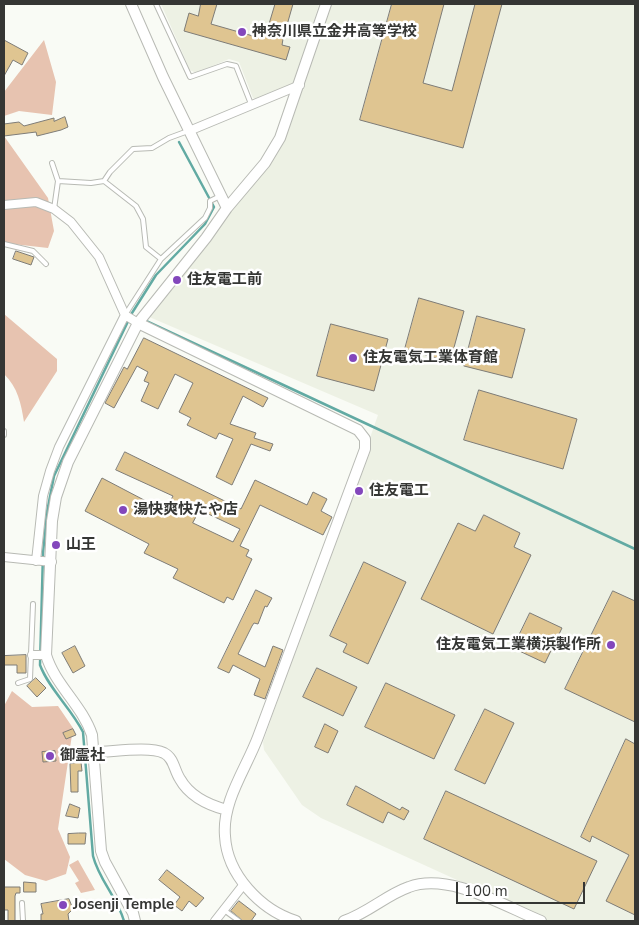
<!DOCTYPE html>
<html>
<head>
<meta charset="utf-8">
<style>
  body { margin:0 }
  #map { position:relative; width:639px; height:925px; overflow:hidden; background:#f9fbf5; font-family:"Nunito Sans",sans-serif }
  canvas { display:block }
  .frame { position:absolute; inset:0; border:5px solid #353634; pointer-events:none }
  .scale { position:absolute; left:456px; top:882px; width:129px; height:22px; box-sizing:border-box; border:2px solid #353634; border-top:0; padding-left:6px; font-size:15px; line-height:18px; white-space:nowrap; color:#353634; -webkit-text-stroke:4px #fff; paint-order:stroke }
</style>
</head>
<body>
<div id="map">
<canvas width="639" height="925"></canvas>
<div class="frame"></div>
<div class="scale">100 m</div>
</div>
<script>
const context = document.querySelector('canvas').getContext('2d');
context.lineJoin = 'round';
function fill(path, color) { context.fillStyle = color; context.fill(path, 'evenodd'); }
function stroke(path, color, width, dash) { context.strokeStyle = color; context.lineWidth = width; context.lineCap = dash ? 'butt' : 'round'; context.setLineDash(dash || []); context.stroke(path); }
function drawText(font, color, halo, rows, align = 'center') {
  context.font = font + ' "Nunito Sans","Noto Sans JP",sans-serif'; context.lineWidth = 5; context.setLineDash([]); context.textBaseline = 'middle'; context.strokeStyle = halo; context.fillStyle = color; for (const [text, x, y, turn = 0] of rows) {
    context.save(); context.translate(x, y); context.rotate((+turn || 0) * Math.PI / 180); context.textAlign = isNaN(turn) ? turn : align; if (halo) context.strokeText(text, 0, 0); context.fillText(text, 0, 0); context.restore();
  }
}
fill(new Path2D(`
  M161 4H319L295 83 256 99 253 98 239 62 229 59 196 73 190 70Z
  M329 4H635V921H547L321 818 302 805 264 750 263 742 378 415 147 316 273 157 288 132Z`), '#edf1e4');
fill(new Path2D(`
  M44 40 56 82 52 115 19 111 4 116V92Z
  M4 136 48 198 54 231 48 248 4 243Z
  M4 314 57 359V371L24 422C21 403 18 388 4 374Z
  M12 691 32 707 58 706 73 728 58 829 70 857 66 874 46 881 25 875 4 859V706Z
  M78 860 95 890 81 893 75 883 79 881 69 865Z`), '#e7c3b0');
stroke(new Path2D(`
  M144 320 635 549
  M124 921C117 897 99 880 93 856L83 732C71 708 49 689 40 665L43 553 47 512 54 476 132 313 156 275 205 224 214 207 179 142`), '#62aaa3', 2.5);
const building = new Path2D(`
  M201 4H217L211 24 253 36 255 31 266 34 275 4H293L283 39 282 45 290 47 286 60 184 31 189 13 198 16Z
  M392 4H444L423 83 452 91 475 4H502L463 148 360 120Z
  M4 40 28 53 22 65 13 60 4 76Z
  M65 117 68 127 61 130 37 136 36 132 4 136V124L19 122 24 126 54 118V121Z
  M16 251 34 257 31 265 13 259Z
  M419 298 464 311 450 362 405 349Z
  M477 316 525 329 512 378 464 366Z
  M331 324 388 339 374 391 317 376Z
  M144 338 268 398 263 407 243 396 230 424 256 433 254 438 273 444 270 451 251 444 232 485 216 477 233 439 219 433 216 439 187 425 191 418 179 412 193 383 175 374 158 409 141 401 149 383 144 381 148 372 137 366 114 408 105 403 124 367 127 369Z
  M479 390 577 419 563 469 464 440Z
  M125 452 241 509 255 480 307 505 313 492 327 499 321 511 332 517 323 535 260 505 240 546 249 550 246 556 252 559 233 600 227 597 224 603 173 578 178 569 144 553 149 544 85 511 102 478 165 511 173 496 116 470ZM200 510 240 529 233 542 193 523Z
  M484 515 520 533 514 547 531 555 493 634 421 599 458 523 475 531Z
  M364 562 406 582 368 664 343 652 347 644 330 636Z
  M256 590 272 598 267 607 265 606 258 624 254 623 252 626 238 654 265 667 273 646 283 650 265 699 254 695 260 679 233 665 229 673 218 668Z
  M613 591 635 601V722L565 689Z
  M530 613 562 628 545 663 513 648Z
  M75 646 85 666 73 673 62 653Z
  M26 655V673H17V665H4V656Z
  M317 668 357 687 343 716 303 697Z
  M36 678 46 688 37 697 27 686Z
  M386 683 455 715 434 759 365 727Z
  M485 709 514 723 485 784 455 770Z
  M325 724 338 731 328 753 315 747Z
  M73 729 76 735 66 739 63 733Z
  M626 739 635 744V915L606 901 629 855 592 836 590 842 581 837Z
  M55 751 56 761 43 762 42 752Z
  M81 762 82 771H78V792H71L70 764Z
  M356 786 400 810 402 807 409 811 404 820 388 812 383 823 347 805Z
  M446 791 597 861 574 909 424 839Z
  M70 804 80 808 78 818 66 816Z
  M79 833H86L85 844H68V834Z
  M167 870 204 898 196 907 189 901 182 911 174 905 180 897 159 880Z
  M24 882 36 883V892H24Z
  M4 887H20V893H16L15 896V921H8V910H4Z
  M69 899 73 909 68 914 69 921H41V914H43L41 904Z
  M239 901 256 914 251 921H243L231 911Z`);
fill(building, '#dfc591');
stroke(building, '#7e7c77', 1);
const lane = new Path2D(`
  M156 4 190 77 227 64 236 66 251 104
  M52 163 58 181 54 209
  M58 181 91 183 104 181 110 172 133 149 152 148 169 138 188 131
  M104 181 136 206 143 219 146 247 161 259
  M4 244 33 251 46 264
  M125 315 161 259 205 218 210 208V201L220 196
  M4 431V435
  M18 683 30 679 33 604
  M22 903 23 921
  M224 910 239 921`);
const street = new Path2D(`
  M189 131 300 85
  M4 205 36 202 54 209 71 222 99 257 125 315 138 323
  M4 557 52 562
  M36 561 43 496 50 471 59 447 125 315
  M32 655H46
  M215 921 244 884`);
const secondary = new Path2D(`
  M131 4 163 77 227 208
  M138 323 358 430 365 439V449C330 545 293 641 258 737 246 769 222 801 225 836 227 875 261 910 296 921
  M95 752C112 752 149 746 164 753 174 758 174 770 180 779 190 797 208 805 227 810
  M135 921 133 913 105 862 101 851 92 735C82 705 55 685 46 655L52 521 56 497 68 462 138 323 206 238 227 208 265 163 280 138 326 4
  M344 921C368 913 386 895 409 887 449 872 504 906 541 921`);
stroke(lane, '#b8bab4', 6);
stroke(street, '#b8bab4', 10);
stroke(secondary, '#b8bab4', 12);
stroke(lane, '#fff', 4);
stroke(street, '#fff', 8);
stroke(secondary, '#fff', 10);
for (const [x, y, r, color] of [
  [242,32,5,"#8347bc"],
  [177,280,5,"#8347bc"],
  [353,358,5,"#8347bc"],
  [359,491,5,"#8347bc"],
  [123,510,5,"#8347bc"],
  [56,545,5,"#8347bc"],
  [611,645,5,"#8347bc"],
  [50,756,5,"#8347bc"],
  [63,905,5,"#8347bc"]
]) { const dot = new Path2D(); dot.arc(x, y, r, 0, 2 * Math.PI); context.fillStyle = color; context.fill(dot); stroke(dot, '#fff', 2); }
drawText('bold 15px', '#353634', '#fff', [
  ["神奈川県立金井高等学校",252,32],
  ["住友電工前",187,280],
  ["住友電気工業体育館",363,358],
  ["住友電工",369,491],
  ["湯快爽快たや店",133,510],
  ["山王",66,545],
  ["住友電気工業横浜製作所",601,645,"right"],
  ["御霊社",60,756],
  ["Josenji Temple",73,905]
], 'left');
</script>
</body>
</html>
